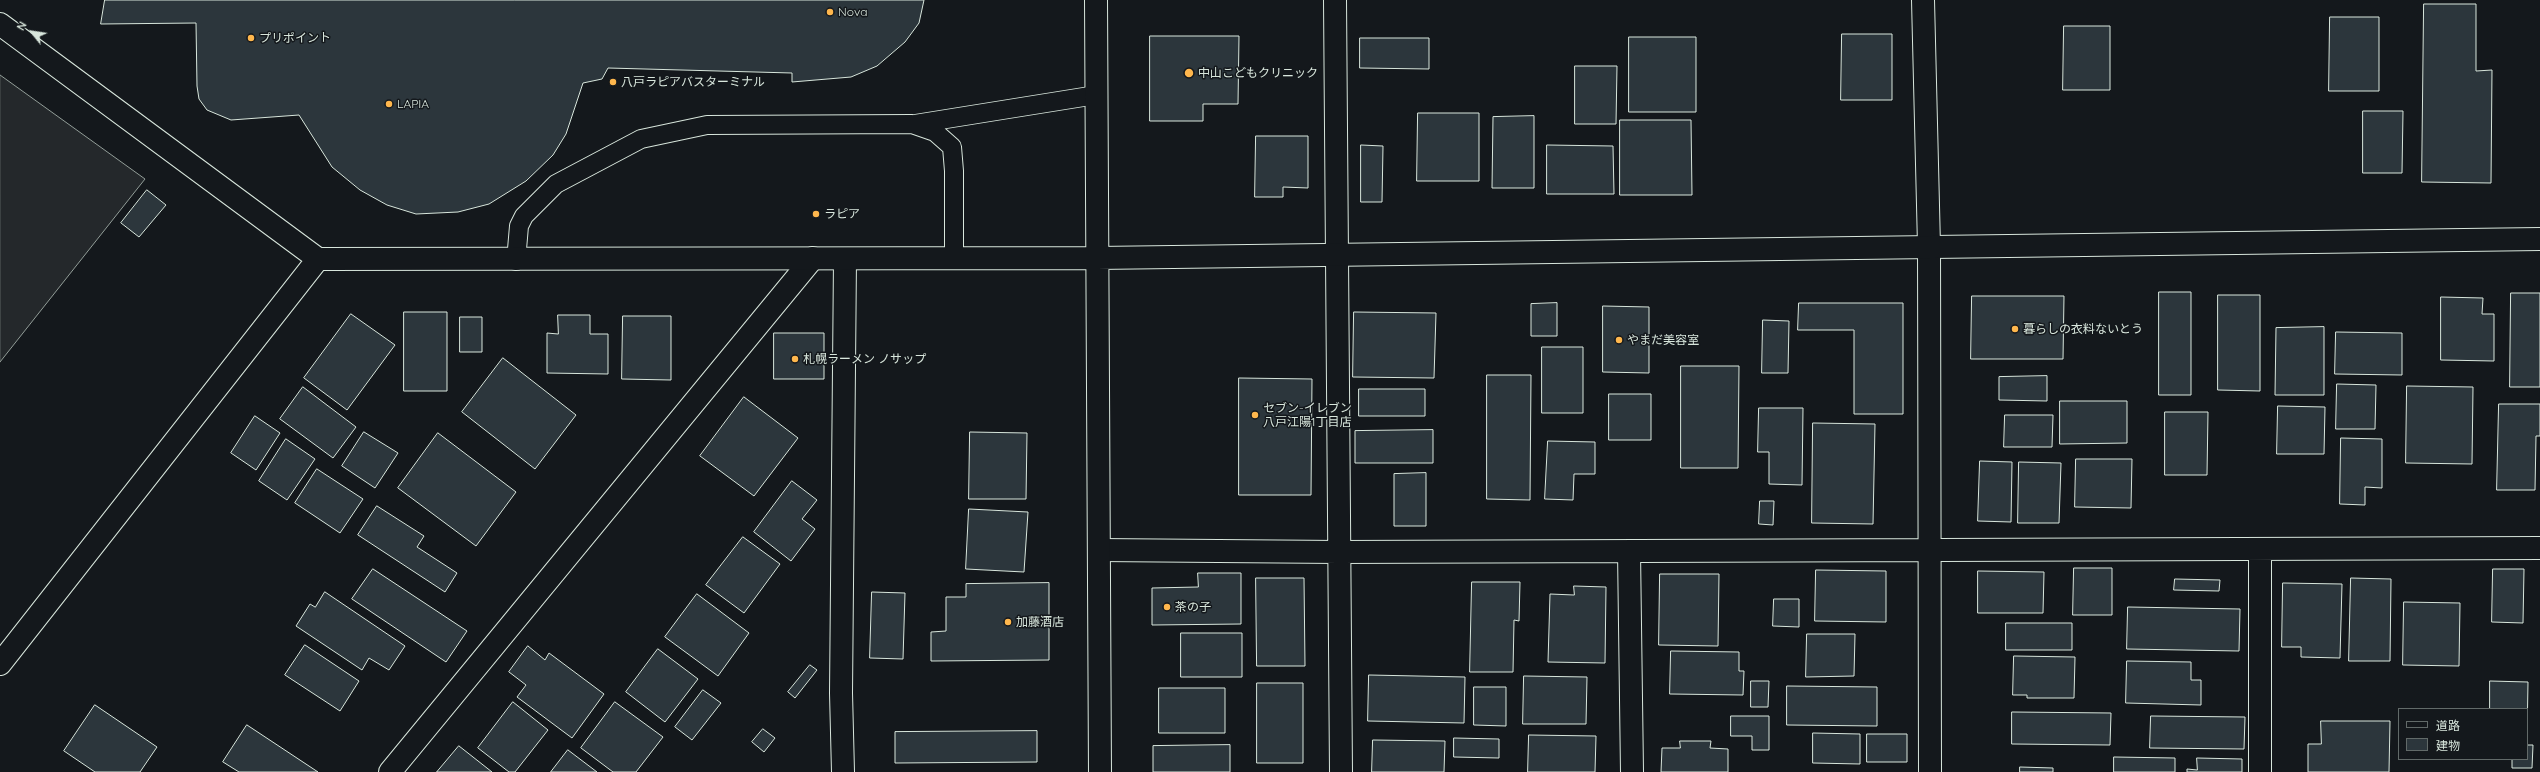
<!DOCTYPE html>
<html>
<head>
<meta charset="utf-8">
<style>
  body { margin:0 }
  #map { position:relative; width:2540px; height:772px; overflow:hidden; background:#14181c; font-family:Quicksand,"Noto Sans JP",sans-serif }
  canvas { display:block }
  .legend { position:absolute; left:2398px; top:708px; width:130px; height:52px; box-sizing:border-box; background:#14181c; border:1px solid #626a69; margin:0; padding:5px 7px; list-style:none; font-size:12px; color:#d8e6dc }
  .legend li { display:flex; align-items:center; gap:8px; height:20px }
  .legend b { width:20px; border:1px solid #626a69 }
  .north { position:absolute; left:12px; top:12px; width:40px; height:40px; -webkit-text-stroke:3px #14181c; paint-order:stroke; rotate:300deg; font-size:11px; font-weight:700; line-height:16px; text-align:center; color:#d8e6dc }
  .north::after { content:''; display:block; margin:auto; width:14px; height:18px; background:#d8e6dc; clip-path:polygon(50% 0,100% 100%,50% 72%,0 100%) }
</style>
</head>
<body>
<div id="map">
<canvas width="2540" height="772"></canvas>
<ul class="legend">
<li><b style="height:5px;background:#14181c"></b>道路</li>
<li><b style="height:11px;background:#2c363c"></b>建物</li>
</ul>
<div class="north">N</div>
</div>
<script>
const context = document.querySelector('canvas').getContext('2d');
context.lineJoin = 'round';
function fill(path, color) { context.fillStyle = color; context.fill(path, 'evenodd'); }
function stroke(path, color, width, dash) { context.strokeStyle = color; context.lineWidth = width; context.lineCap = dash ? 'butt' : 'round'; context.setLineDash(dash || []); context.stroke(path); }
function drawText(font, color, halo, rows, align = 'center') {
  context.font = font + ' Quicksand,"Noto Sans JP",sans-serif'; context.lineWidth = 3; context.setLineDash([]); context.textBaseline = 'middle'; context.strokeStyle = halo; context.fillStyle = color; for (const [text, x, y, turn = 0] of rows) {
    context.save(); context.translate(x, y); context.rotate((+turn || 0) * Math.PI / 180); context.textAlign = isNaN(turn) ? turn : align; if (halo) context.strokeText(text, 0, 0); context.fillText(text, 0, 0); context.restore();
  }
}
const parking = new Path2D(`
  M0 75 145 179 0 362Z`);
fill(parking, '#24282b');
stroke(parking, '#939e99', 1);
const building = new Path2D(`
  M105 0H924L919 23 905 42 877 66 851 77 792 82V73L608 68 602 79 583 83 566 134 553 155 526 181 489 204 458 212 416 214 387 205 360 190 332 167 299 115 231 120 207 110 199 99 197 86 196 23 101 24Z
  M2424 4H2476V71L2492 70 2491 183 2422 182Z
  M2330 17H2379V91H2329Z
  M2064 26H2110V90H2063Z
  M1842 34H1892V100H1841Z
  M1150 36H1239L1238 104H1203V121H1150Z
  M1629 37H1696V112H1629Z
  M1360 38H1429V69L1360 68Z
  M1575 66H1617L1616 124H1575Z
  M2363 111H2403L2402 173H2363Z
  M1418 113H1479V181H1417Z
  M1534 116V188H1492L1493 117Z
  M1620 120H1691L1692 195H1620Z
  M1256 136H1308V188L1283 187V197H1255Z
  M1361 145 1383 146 1382 202H1361Z
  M1547 145 1613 146 1614 194H1547Z
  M147 190 166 205 139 237 121 223Z
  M2159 292H2191V395H2159Z
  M2511 293H2540V387H2510Z
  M2218 295H2260V391L2218 390Z
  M1972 296H2064L2063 359H1971Z
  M2441 297 2483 298 2482 314H2494V361L2441 360Z
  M1557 303V336H1531V304Z
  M1799 303H1903V414H1854V330H1798Z
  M1603 306 1649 307V373L1603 372Z
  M404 312H447V391H404Z
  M1354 312 1436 313 1434 378 1353 377Z
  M351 314 395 345 347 410 304 378Z
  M558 315H590V334H608V374L547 373V333L558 334Z
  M623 316H671V380L622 379Z
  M460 317H482V352H460Z
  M1763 320 1789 321 1788 373H1762Z
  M2324 327V395H2275L2276 328Z
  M2336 332 2402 333V375L2335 374Z
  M774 333H824V379H774Z
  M1542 347H1583V413H1542Z
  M503 358 576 415 535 469 462 412Z
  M1681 366H1739L1738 468H1681Z
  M1487 375H1531L1530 500 1487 499Z
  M2047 376V401L1999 400V377Z
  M1239 378 1312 379 1311 495H1239Z
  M2337 384 2376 385 2375 429H2336Z
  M2407 386 2473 387 2472 464 2406 463Z
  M303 387 356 427 333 458 280 419Z
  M1359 389H1425V416H1359Z
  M1609 394H1651V440H1609Z
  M744 397 798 438 754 496 700 456Z
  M2060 401H2127V443L2060 444Z
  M2499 404H2540V436H2536L2535 490H2497Z
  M2278 406 2325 407 2324 454H2277Z
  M1759 408H1803L1802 485 1769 484V452H1758Z
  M2165 412H2208L2207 475H2165Z
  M2005 415H2053L2052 447H2004Z
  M255 416 280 433 256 470 231 453Z
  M1813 423 1875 424 1873 524 1812 523Z
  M1433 430V463H1355V431Z
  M364 432 398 453 375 488 342 466Z
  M970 432 1027 433 1026 499H969Z
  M438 433 516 492 476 546 398 488Z
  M2341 438 2382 439V488L2365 487V505L2340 504Z
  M286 439 315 459 287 500 259 481Z
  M1548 441 1595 442V474H1574L1573 500 1545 499Z
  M2076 459H2132L2131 508 2075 507Z
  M1980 461 2012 462 2011 522 1978 521Z
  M2019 462 2061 463 2059 523H2018Z
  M317 469 363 499 340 533 295 503Z
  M1426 473V526H1394V474Z
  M792 481 817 500 802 519 815 529 791 561 754 532Z
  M1760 501H1774L1773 525 1759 524Z
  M377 506 424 536 417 547 457 573 445 592 358 535Z
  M969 509 1028 512 1024 572 966 569Z
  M743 537 780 564 744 613 706 585Z
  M2074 568H2112V615H2073Z
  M373 569 467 631 446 662 352 599Z
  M2493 569H2524L2523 623 2492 622Z
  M1816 570 1886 571V622L1815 621Z
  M1978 571 2044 572 2043 613H1978Z
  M1198 573H1241V624L1152 625V588L1198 587Z
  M1660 574H1719L1718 646 1659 645Z
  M1256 578H1304L1305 666H1257Z
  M2351 578 2391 579 2390 661H2349Z
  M2175 579 2220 580 2219 591 2174 590Z
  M1472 582H1520L1519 621 1514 620 1513 672H1470Z
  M1049 583V660L931 661V632L946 631V597H966V584Z
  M2283 583 2342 584 2340 658 2301 657V647H2282Z
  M1574 586 1606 587 1605 663 1548 662 1550 594 1574 595Z
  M325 592 405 646 389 670 369 658 362 670 296 626 310 604 315 607Z
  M872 592 905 593 903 659 870 658Z
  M697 594 749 633 718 676 665 637Z
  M1774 599H1799V627L1773 626Z
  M2404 602 2460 603 2459 666 2403 665Z
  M2128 607 2240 609 2239 651 2127 649Z
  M2006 623H2072V650H2006Z
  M1181 633H1242V677H1181Z
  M1807 634H1855L1854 676 1806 677Z
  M305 645 359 681 340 711 285 675Z
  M528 646 545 660 549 653 604 694 572 738 517 697 526 685 509 672Z
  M658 649 698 679 665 722 626 692Z
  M1671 651 1739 652V671H1744L1743 695 1670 694Z
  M2014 656 2075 657 2074 698H2027V695H2013Z
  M2127 661 2191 662V680H2201V705L2126 703Z
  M810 665 817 670 795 698 788 692Z
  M1369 675 1465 677 1464 723 1368 721Z
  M1524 676 1587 677 1586 724H1523Z
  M1751 681H1769L1768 707H1751Z
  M2490 681 2528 682 2527 738V709H2490Z
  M1257 683H1303V763H1257Z
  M1787 686 1877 687V726L1787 725Z
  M1474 687H1506V726L1474 725Z
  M1159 688H1225V733H1159Z
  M703 690 721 703 692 740 675 727Z
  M513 702 548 730 515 772H509L478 748Z
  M615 702 663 737 636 772H613L581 748Z
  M95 705 157 747 140 772H95L64 751Z
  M2012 712 2111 713 2110 745 2012 744Z
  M1731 716H1769V750H1752V736H1731Z
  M2151 716 2245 717 2244 749 2150 748Z
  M2321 721H2390L2389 772H2308V744H2321Z
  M247 725 318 772H239L223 762Z
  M763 729 775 738 764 752 752 742Z
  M1037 731V762L895 763V732Z
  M1813 733 1860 734V764L1813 763Z
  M1867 734H1907V762H1867Z
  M1529 735 1596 736 1595 772H1528Z
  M1454 738 1499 739V758L1454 757Z
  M1373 740 1445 741 1444 772H1372Z
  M1680 741H1711L1710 748 1728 749V772H1661L1662 748H1680Z
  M1230 745V772H1153V746Z
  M2527 745H2533L2532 768H2512V759H2527Z
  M459 746 473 757 492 772H437Z
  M568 750 597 772H551Z
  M2114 757 2175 758V772H2114Z
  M2197 758 2242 759V772H2187V769L2197 770Z
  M2020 767 2053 768V772H2020Z`);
fill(building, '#2c363c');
stroke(building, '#d8e6dc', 1);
const lane = new Path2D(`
  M915 124 1096 95
  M516 261 519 226 524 216 556 184 641 139 707 125 912 124 935 132 952 147 954 171V258`);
const street = new Path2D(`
  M1335 0 1341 772
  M1923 0 1929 246 1930 772
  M2260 549V772
  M1099 550 1338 552 2540 548
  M1629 551 1632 772
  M390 772 813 258
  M843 772 841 693 845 259`);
const secondary = new Path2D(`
  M1096 0 1100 772
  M0 24 318 259 1097 258 2540 239
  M0 664 318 259`);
stroke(lane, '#d8e6dc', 20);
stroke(street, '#d8e6dc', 24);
stroke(secondary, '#d8e6dc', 24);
stroke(lane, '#14181c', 18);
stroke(street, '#14181c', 22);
stroke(secondary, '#14181c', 22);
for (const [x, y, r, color] of [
  [830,12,4,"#ffb74d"],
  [251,38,4,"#ffb74d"],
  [1189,73,5,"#ffb74d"],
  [613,82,4,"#ffb74d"],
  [389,104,4,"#ffb74d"],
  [816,214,4,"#ffb74d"],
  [2015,329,4,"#ffb74d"],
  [1619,340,4,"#ffb74d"],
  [795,359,4,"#ffb74d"],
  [1255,415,4,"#ffb74d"],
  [1167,607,4,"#ffb74d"],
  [1008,622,4,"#ffb74d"]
]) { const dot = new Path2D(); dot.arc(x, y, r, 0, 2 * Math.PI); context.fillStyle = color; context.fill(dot); stroke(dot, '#14181c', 1.5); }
drawText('12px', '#d8e6dc', '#14181c', [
  ["Nova",838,12],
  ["プリポイント",259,38],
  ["中山こどもクリニック",1198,73],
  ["八戸ラピアバスターミナル",621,82],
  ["LAPIA",397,104],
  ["ラピア",824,214],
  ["暮らしの衣料ないとう",2023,329],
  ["やまだ美容室",1627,340],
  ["札幌ラーメン ノサップ",803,359],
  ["セブン-イレブン",1263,408],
  ["八戸江陽1丁目店",1263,422],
  ["茶の子",1175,607],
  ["加藤酒店",1016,622]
], 'left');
</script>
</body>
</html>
